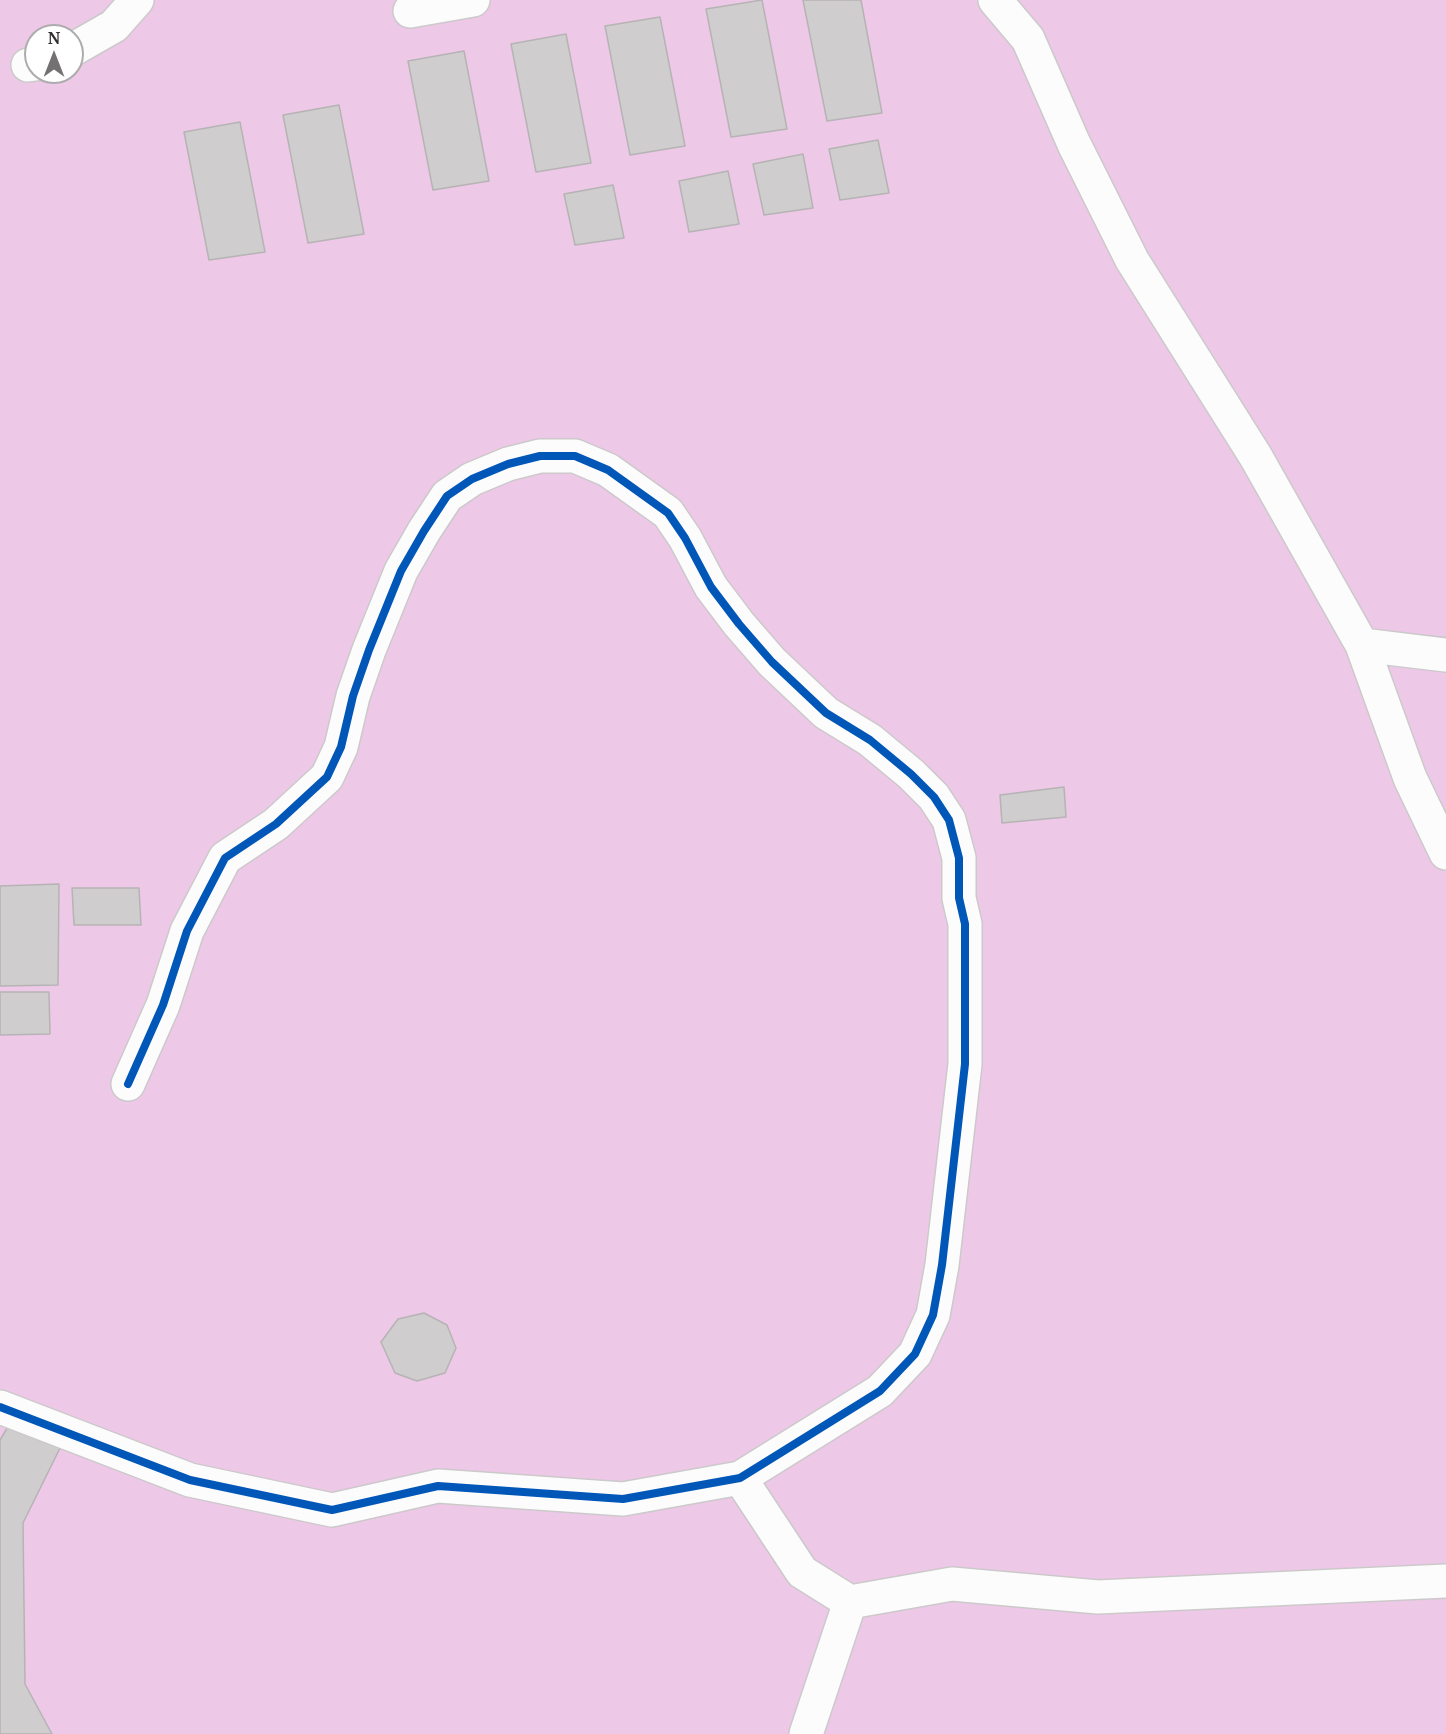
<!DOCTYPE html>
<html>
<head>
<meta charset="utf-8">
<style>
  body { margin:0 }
  #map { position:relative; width:1446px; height:1734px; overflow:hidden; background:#efebee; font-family:"Noto Serif",serif }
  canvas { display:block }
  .north { position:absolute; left:24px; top:24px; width:60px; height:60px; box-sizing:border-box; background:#fff; border:2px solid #adacad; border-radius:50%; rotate:0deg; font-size:16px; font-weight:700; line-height:24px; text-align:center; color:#322f31 }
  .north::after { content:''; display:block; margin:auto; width:21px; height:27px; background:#747173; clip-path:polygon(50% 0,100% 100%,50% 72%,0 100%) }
</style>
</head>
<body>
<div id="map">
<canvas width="1446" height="1734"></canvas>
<div class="north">N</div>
</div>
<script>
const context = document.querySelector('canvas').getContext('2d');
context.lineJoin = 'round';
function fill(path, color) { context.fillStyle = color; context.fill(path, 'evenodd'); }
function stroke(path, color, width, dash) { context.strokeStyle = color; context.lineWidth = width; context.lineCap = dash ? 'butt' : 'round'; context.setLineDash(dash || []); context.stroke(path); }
fill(new Path2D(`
  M0 0H1446V1734H0ZM36 36H72V72H36Z`), '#eec8e7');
const building = new Path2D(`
  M762 0 787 129 731 137 706 9Z
  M803 0H861L882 113 827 121Z
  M660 17 685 146 630 155 605 26Z
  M566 34 591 163 536 172 511 44Z
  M464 51 489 181 433 190 408 61Z
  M339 105 364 234 308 243 283 115Z
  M240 122 265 252 209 260 184 132Z
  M878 140 889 193 840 200 829 149Z
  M803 154 813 208 764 215 753 164Z
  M728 171 739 224 689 232 679 181Z
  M613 185 624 238 575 245 564 194Z
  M1064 787 1066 817 1002 823 1000 795Z
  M59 884 58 985 0 986V886Z
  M72 888H139L141 925H74Z
  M0 992H49L50 1034 0 1035Z
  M424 1313 447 1325 456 1348 445 1373 417 1381 395 1373 381 1342 398 1319Z
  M12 1420 64 1440 23 1523 25 1684 52 1734H0V1440Z`);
fill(building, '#d0cdcf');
stroke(building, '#b6b3b5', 1.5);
const minor = new Path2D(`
  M995 0 1028 39 1074 144 1132 260 1256 457 1362 645 1410 778 1446 853
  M410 11 473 0
  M72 50 114 26 137 0
  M28 65 36 64
  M1362 645 1446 655
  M0 1407 190 1480 332 1510 438 1486 623 1499 740 1478 880 1391 915 1354 933 1315 942 1265 965 1064V924L959 898V858L949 820 934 797 911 774 870 740 826 713 772 662 739 624 711 587 685 538 668 513 608 470 575 456H540L508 464 472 479 447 496 424 531 401 571 369 650 353 696 341 747 327 777 276 824 225 858 187 931 163 1005 128 1084
  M740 1478 802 1572 850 1602 952 1584 1098 1597 1446 1581
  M806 1734 850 1602`);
stroke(minor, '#ccc9cb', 36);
stroke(minor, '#fdfcfc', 33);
stroke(new Path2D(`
  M0 1407 190 1480 332 1510 438 1486 623 1499 740 1478 880 1391 915 1354 933 1315 942 1265 965 1064V924L959 898V858L949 820 934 797 911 774 870 740 826 713 772 662 739 624 711 587 685 538 668 513 608 470 575 456H540L508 464 472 479 447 496 424 531 401 571 369 650 353 696 341 747 327 777 276 824 225 858 187 931 163 1005 128 1084`), '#0057b8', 8);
</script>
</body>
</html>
